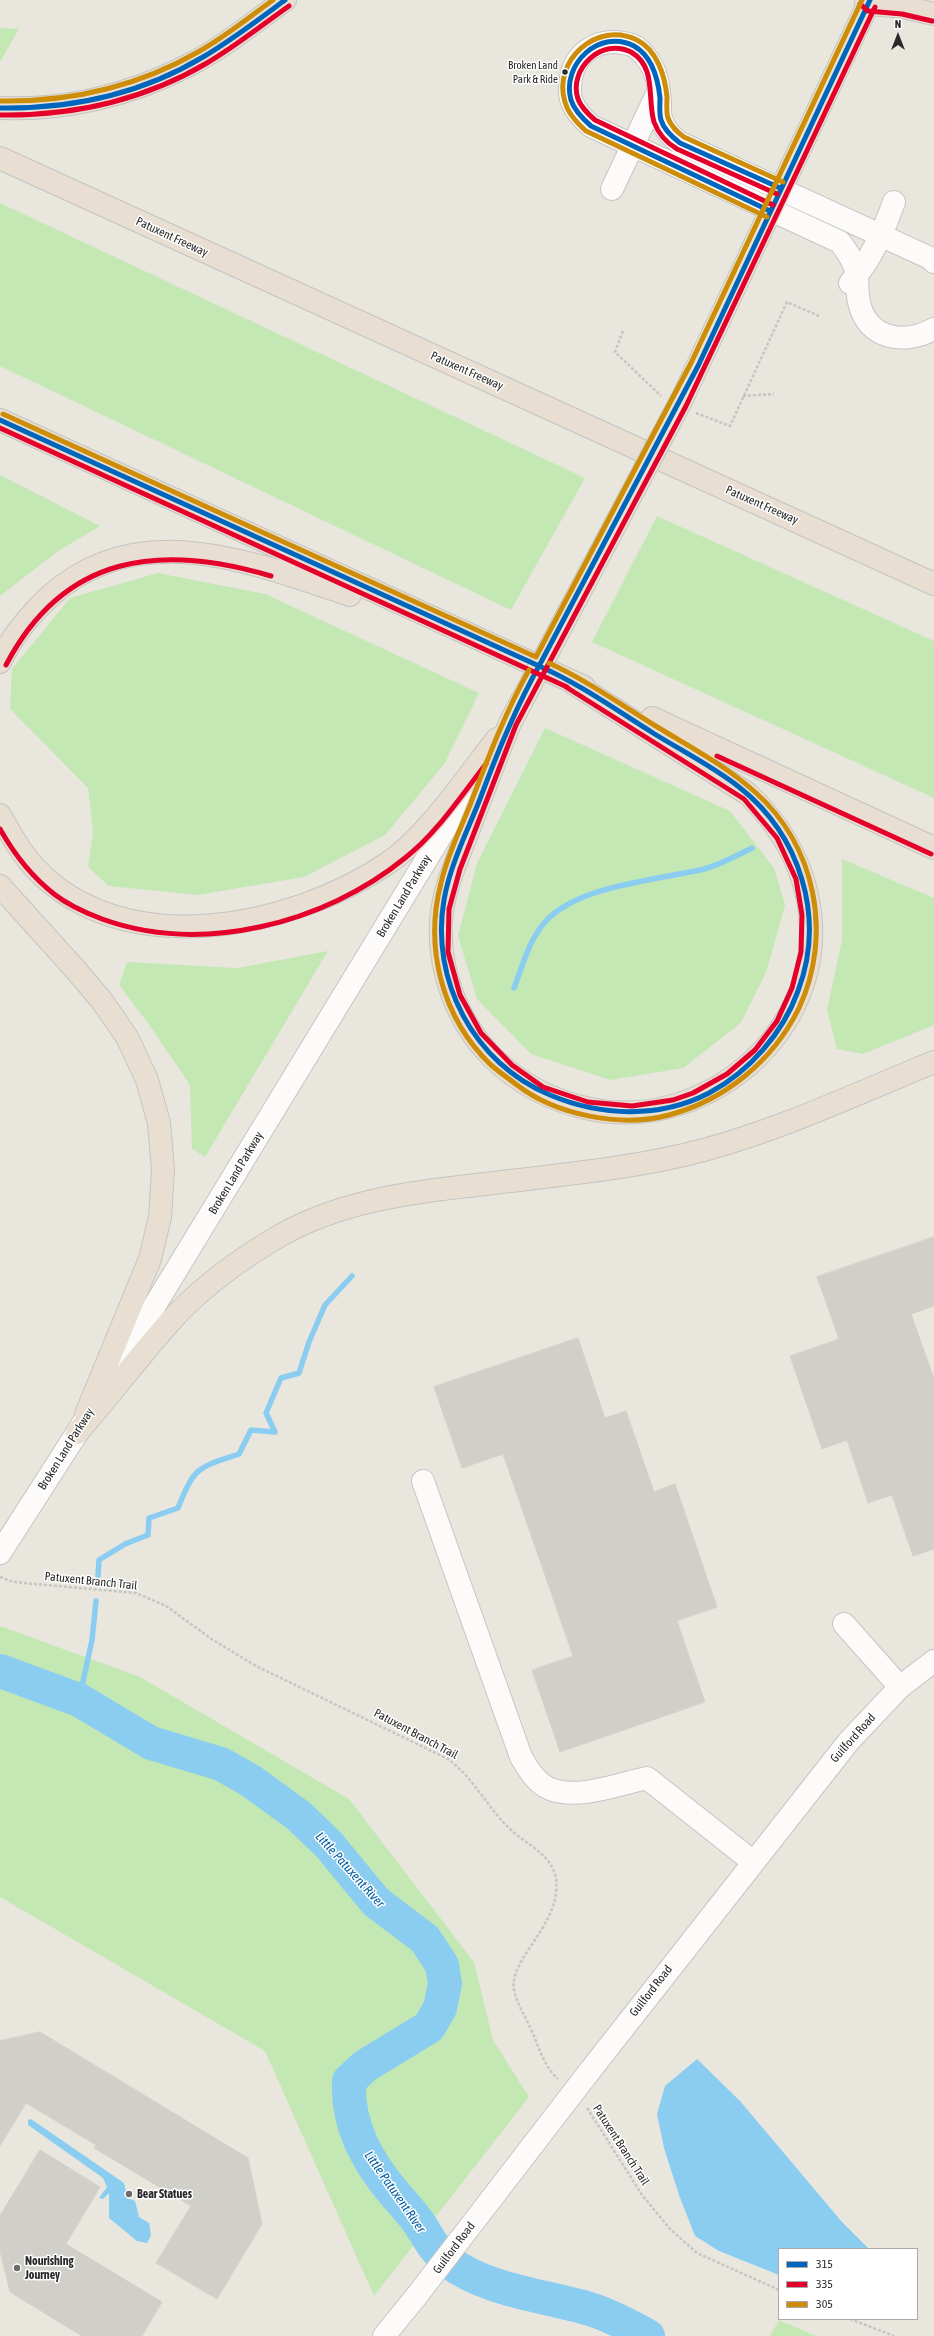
<!DOCTYPE html>
<html>
<head>
<meta charset="utf-8">
<style>
  body { margin:0 }
  #map { position:relative; width:934px; height:2336px; overflow:hidden; background:#e9e6de; font-family:"Asap Condensed",sans-serif }
  canvas { display:block }
  .legend { position:absolute; left:778px; top:2248px; width:140px; height:72px; box-sizing:border-box; background:#fff; border:1px solid #aaa; margin:0; padding:5px 7px; list-style:none; font-size:12px; color:#2a2a2a }
  .legend li { display:flex; align-items:center; gap:8px; height:20px }
  .legend b { width:20px; border:1px solid #aaa }
  .north { position:absolute; left:878px; top:16px; width:40px; height:40px; -webkit-text-stroke:3px #fff; paint-order:stroke; rotate:0deg; font-size:11px; font-weight:700; line-height:16px; text-align:center; color:#2a2a2a }
  .north::after { content:''; display:block; margin:auto; width:14px; height:18px; background:#2a2a2a; clip-path:polygon(50% 0,100% 100%,50% 72%,0 100%) }
</style>
</head>
<body>
<div id="map">
<canvas width="934" height="2336"></canvas>
<ul class="legend">
<li><b style="height:5px;background:#0065bd"></b>315</li>
<li><b style="height:5px;background:#e4002b"></b>335</li>
<li><b style="height:5px;background:#ce8d08"></b>305</li>
</ul>
<div class="north">N</div>
</div>
<script>
const context = document.querySelector('canvas').getContext('2d');
context.lineJoin = 'round';
function fill(path, color) { context.fillStyle = color; context.fill(path, 'evenodd'); }
function stroke(path, color, width, dash) { context.strokeStyle = color; context.lineWidth = width; context.lineCap = dash ? 'butt' : 'round'; context.setLineDash(dash || []); context.stroke(path); }
function drawText(font, color, halo, rows, align = 'center') {
  context.font = font + ' "Asap Condensed",sans-serif'; context.lineWidth = 3; context.setLineDash([]); context.textBaseline = 'middle'; context.strokeStyle = halo; context.fillStyle = color; for (const [text, x, y, turn = 0] of rows) {
    context.save(); context.translate(x, y); context.rotate((+turn || 0) * Math.PI / 180); context.textAlign = isNaN(turn) ? turn : align; if (halo) context.strokeText(text, 0, 0); context.fillText(text, 0, 0); context.restore();
  }
}
fill(new Path2D(`
  M0 28 19 29 0 62Z
  M0 203 585 478 511 610 0 366Z
  M0 475 100 526 57 552 0 596Z
  M657 516 934 641V798L592 642Z
  M158 573 265 594 479 693 445 763 385 835 304 877 197 895 109 886 88 867 93 832 88 788 10 709 12 669 70 598Z
  M545 728 730 811 774 868 785 905 767 970 741 1023 683 1068 610 1080 531 1054 477 999 458 936 477 863Z
  M842 859 934 898V1025L863 1054 837 1049 827 1010 842 940Z
  M328 951 205 1157 192 1149 190 1085 150 1026 119 985 127 962 237 968Z
  M0 1626 140 1677 349 1799 474 1962 493 2040 529 2097 374 2296 265 2051 0 1897Z
  M779 2320 816 2336H770Z`), '#c4e8b4');
fill(new Path2D(`
  M697 2059 740 2101 842 2222 869 2249H779V2275L719 2251 695 2236 679 2195 664 2148 657 2114 665 2086Z
  M31 2119 124 2183 128 2198 135 2201 139 2217 149 2223 151 2235 147 2243 137 2241 109 2218V2193L103 2199 99 2198 107 2187 103 2178 28 2125V2120Z`), '#8bcdf1');
stroke(new Path2D(`
  M514 988C522 967 529 940 545 922 578 885 659 880 704 869 722 864 736 856 752 848
  M98 1576 99 1560 125 1544 148 1535 149 1518 178 1508C195 1466 197 1468 239 1454L251 1430 275 1432 266 1413 281 1378 299 1373 309 1342 325 1305 352 1276
  M79 1700 92 1640 96 1601`), '#8bcdf1', 5.5);
stroke(new Path2D(`
  M0 1671 79 1700 151 1743 221 1764 251 1781 299 1816 329 1845 376 1902 425 1939 442 1965 445 1984 440 2008 429 2027 365 2066 349 2081C347 2124 366 2160 394 2193 402 2202 411 2212 419 2223 428 2237 434 2250 448 2261 484 2290 546 2296 590 2309 609 2315 630 2326 648 2336`), '#8bcdf1', 34);
const building = new Path2D(`
  M934 1237V1306L911 1314 934 1379V1549L913 1556 892 1495 868 1503 847 1440 822 1449 790 1356 839 1339 817 1277Z
  M578 1338 605 1418 626 1411 654 1492 675 1484 717 1607 677 1621 705 1702 560 1752 532 1670 573 1656 503 1454 462 1468 434 1387Z
  M40 2032 248 2158 262 2224 217 2299 156 2263 191 2206 94 2148 96 2145 26 2103 0 2146V2041Z
  M40 2150 100 2187 66 2244 162 2302 142 2336H82L10 2292 0 2251V2216Z`);
fill(building, '#d1cfca');
stroke(building, '#d4d1cb', 1);
const minor = new Path2D(`
  M612 189 658 92
  M934 262 930 258 680 143C671 136 665 130 661 119 660 115 660 109 660 104 659 86 657 70 645 56 641 51 635 45 628 44 601 37 576 50 571 78 570 85 569 95 572 102 576 112 583 119 591 126L840 242C848 253 856 264 857 278 858 286 857 295 859 302 867 340 905 345 934 329
  M850 283C871 261 884 230 894 202
  M423 1481 521 1757C528 1769 536 1783 550 1789 579 1800 618 1784 647 1778L752 1861
  M0 1553 77 1433 473 783
  M844 1624 900 1687
  M589 2072 849 1741 900 1687 934 1661
  M384 2336 415 2298`);
const major = new Path2D(`
  M682 399 870 0`);
const highway = new Path2D(`
  M866 0 869 4 903 7 934 14
  M0 108C65 111 131 95 189 65 223 48 254 22 285 0
  M0 158 934 584
  M0 420 584 687
  M0 662C11 637 29 616 49 597 138 516 251 562 350 595
  M652 718 934 848
  M510 723C495 760 481 797 467 834 456 862 443 891 441 921 438 970 457 1021 491 1056 519 1084 552 1101 590 1109 701 1132 817 1039 811 924 808 872 784 829 748 794L570 681
  M0 815C10 833 21 853 35 868 124 963 292 928 388 863 428 836 466 778 497 739
  M0 886 75 969 102 1001 127 1037 147 1080 159 1123 163 1170 160 1217 150 1259 86 1414
  M77 1433C111 1394 142 1352 177 1314 206 1284 245 1256 281 1235 338 1203 404 1193 468 1186 540 1177 614 1171 684 1155 770 1135 853 1095 934 1062`);
stroke(minor, '#c6c5c4', 24);
stroke(major, '#c4c4c0', 24);
stroke(highway, '#c4c4c0', 24);
stroke(new Path2D(`
  M623 331 615 352 661 396
  M743 396 774 394
  M696 413 730 426 787 302 819 316
  M0 1577 13 1582 136 1593 166 1606 213 1640 256 1666 448 1759C474 1778 488 1809 512 1831 528 1845 553 1856 556 1879 562 1924 508 1959 514 1990 517 2004 525 2016 531 2029 539 2047 543 2065 558 2079
  M587 2108 642 2195 670 2229 697 2253 779 2290
  M850 2319 894 2336`), '#c6c5c5', 2.5, [3, 2]);
stroke(minor, '#fcfbfa', 22);
stroke(major, '#e8e4d1', 22);
stroke(highway, '#e9ded2', 22);
const minorBridge = new Path2D(`
  M415 2298 589 2072`);
const majorBridge = new Path2D(`
  M510 723 682 399`);
stroke(minorBridge, '#c6c5c4', 24, []);
stroke(majorBridge, '#c4c4c0', 24, []);
stroke(minorBridge, '#fcfbfa', 22);
stroke(majorBridge, '#e8e4d1', 22);
stroke(new Path2D(`
  M0 108C71 109 141 94 203 57 232 40 258 20 285 0
  M770 211 591 126C583 119 574 110 571 100 561 64 600 28 634 46 652 56 658 79 660 98 660 105 659 113 661 120 664 130 672 137 680 143L780 188
  M0 420 539 666
  M539 666C580 684 616 710 653 733 682 751 712 766 739 787 800 835 826 917 798 991 783 1033 749 1072 709 1093 659 1119 600 1116 550 1095 474 1064 430 980 444 900 450 865 467 832 480 799 497 753 515 709 539 666Z
  M539 666 698 366 870 0`), '#0065bd', 5);
stroke(new Path2D(`
  M860 4 868 11 902 14 932 21
  M0 115C72 116 144 100 207 63 236 46 262 25 289 6
  M773 205 595 120C588 114 581 107 578 99 568 69 602 37 631 52 657 67 647 99 654 122 658 133 667 143 677 149L777 194
  M0 428 567 687
  M6 665C64 554 160 543 271 576
  M566 687 744 799 777 838 796 879 802 915 801 952 792 988 777 1021 755 1050 727 1074 693 1093 673 1100 632 1106 588 1102 543 1087 512 1065 481 1033 460 995 448 952 449 909 460 869 516 725 686 406 875 7
  M717 756 931 854
  M0 829C14 854 31 876 54 894 68 905 86 913 102 919 202 955 324 924 405 858 437 833 460 797 486 764`), '#e4002b', 5);
stroke(new Path2D(`
  M0 101C70 102 137 87 198 52 225 37 248 18 273 0
  M767 217 586 131C577 123 568 114 565 102 552 61 597 20 637 40 657 50 665 76 667 97 667 104 666 112 668 118 671 126 677 132 684 137L783 182
  M3 414 536 657 691 363 862 0
  M529 670C505 713 488 758 470 805 460 830 447 856 441 883 424 948 442 1018 491 1065 499 1072 508 1078 517 1085 556 1115 621 1128 669 1115 725 1100 773 1061 799 1008 833 935 816 846 755 792 726 766 692 748 659 728 623 706 588 681 549 663`), '#ce8d08', 5);
for (const [x, y, r, color] of [
  [565,72,3.5,"#2a2a2a"],
  [129,2194,4,"#6d6c69"],
  [17,2268,4,"#6d6c69"]
]) { const dot = new Path2D(); dot.arc(x, y, r, 0, 2 * Math.PI); context.fillStyle = color; context.fill(dot); stroke(dot, '#fff', 1.5); }
drawText('11px', '#2a2a2a', '#fff', [
  ["Broken Land",558,66],
  ["Park & Ride",558,80]
], 'right');
drawText('12px', '#2a2a2a', '#fff', [
  ["Patuxent Freeway",172,237,25],
  ["Patuxent Freeway",467,371,24],
  ["Patuxent Freeway",762,505,24],
  ["Broken Land Parkway",404,896,-59],
  ["Broken Land Parkway",236,1173,-59],
  ["Broken Land Parkway",66,1449,-58],
  ["Patuxent Branch Trail",91,1581,6],
  ["Patuxent Branch Trail",416,1734,28],
  ["Guilford Road",853,1738,-48],
  ["Guilford Road",651,1991,-52],
  ["Patuxent Branch Trail",621,2145,57],
  ["Guilford Road",454,2248,-53]
]);
drawText('bold 12px', '#2a2a2a', '#fff', [
  ["Bear Statues",137,2194],
  ["Nourishing",25,2261],
  ["Journey",25,2275]
], 'left');
drawText('italic 13px', '#025da5', '#fff', [
  ["Little Patuxent River",350,1870,48],
  ["Little Patuxent River",395,2192,55]
]);
</script>
</body>
</html>
